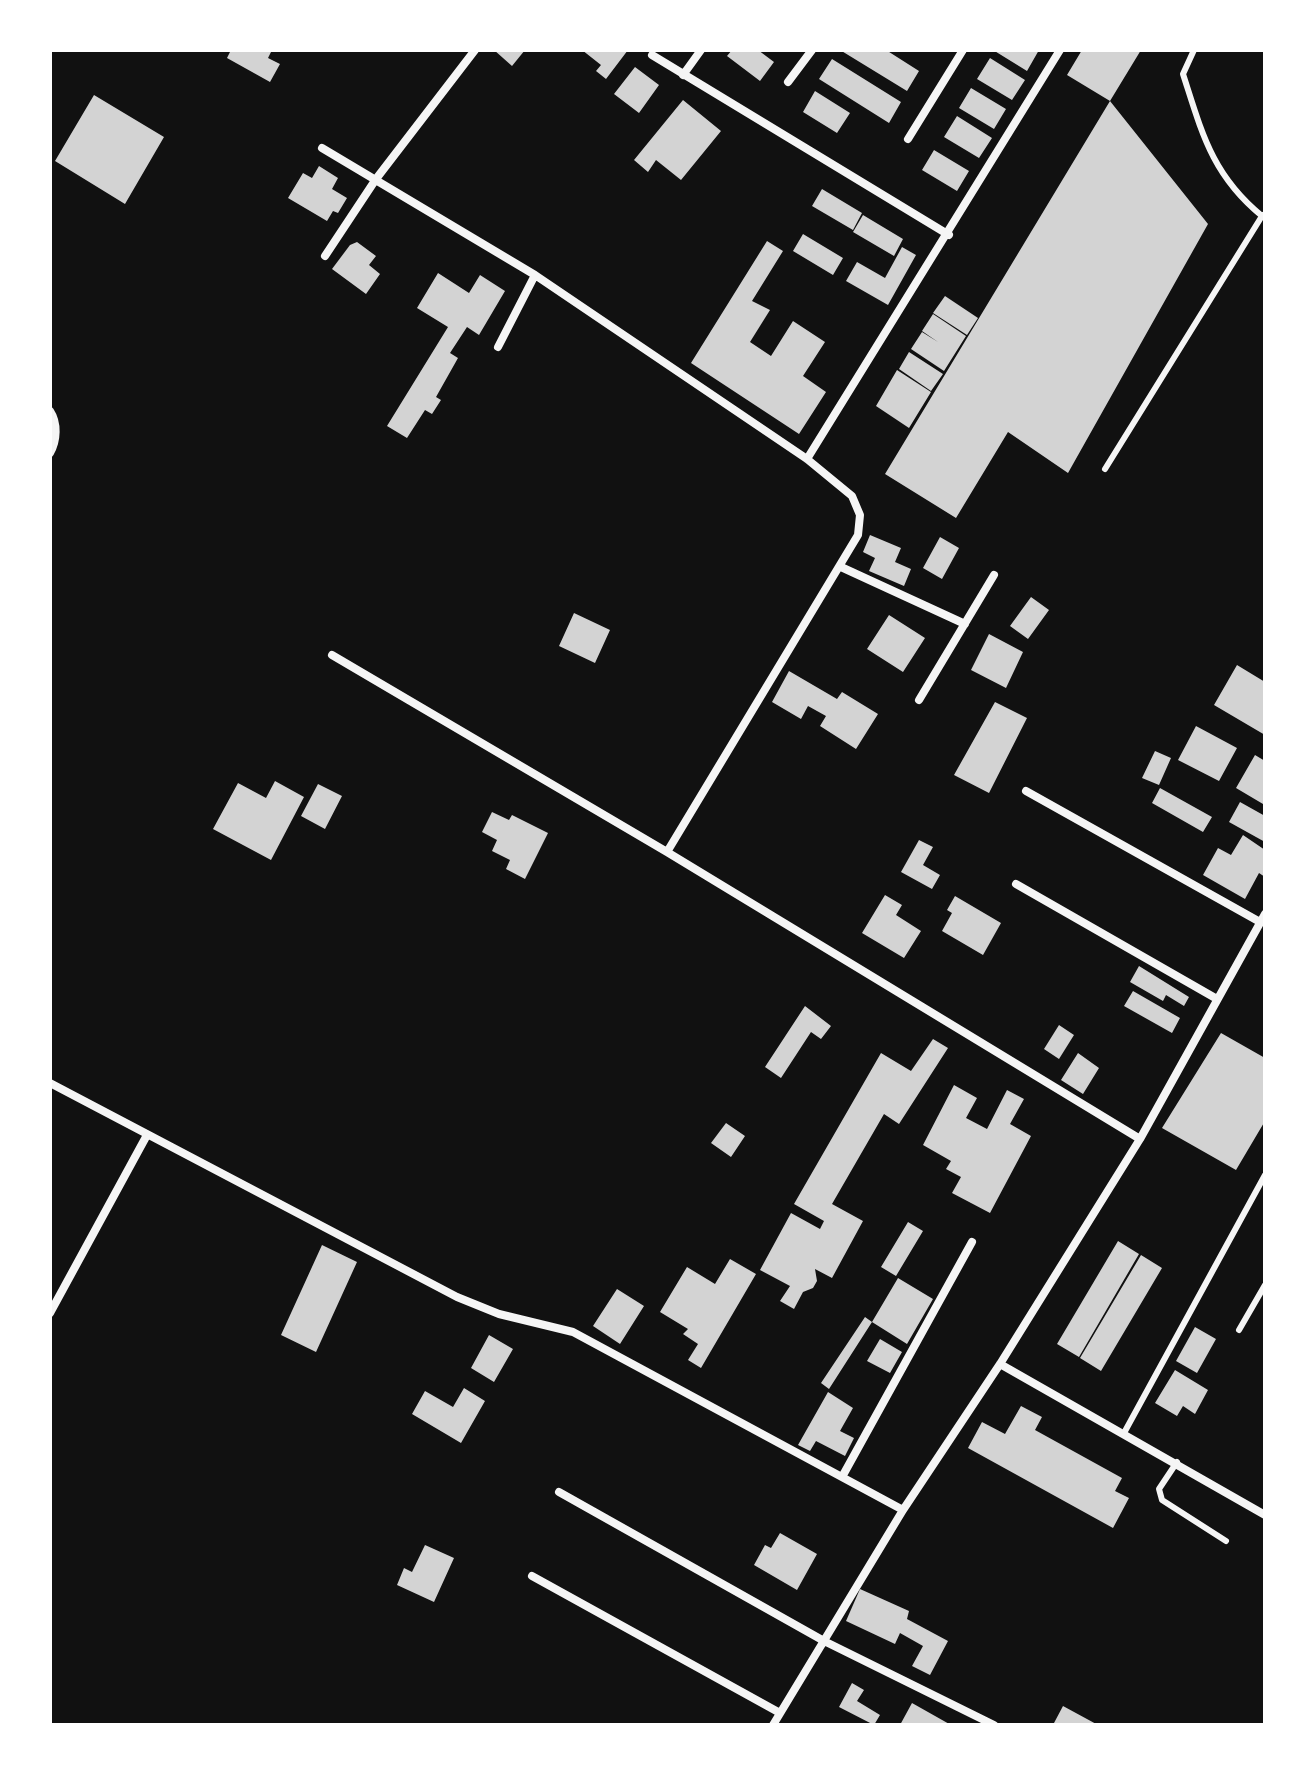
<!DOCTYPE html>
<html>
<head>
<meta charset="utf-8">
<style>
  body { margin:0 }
  #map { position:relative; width:1315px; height:1775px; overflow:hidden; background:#111; font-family:Montserrat,sans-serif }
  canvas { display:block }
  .frame { position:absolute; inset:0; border:52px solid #fff; pointer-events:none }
</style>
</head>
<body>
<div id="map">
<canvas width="1315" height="1775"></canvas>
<div class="frame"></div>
</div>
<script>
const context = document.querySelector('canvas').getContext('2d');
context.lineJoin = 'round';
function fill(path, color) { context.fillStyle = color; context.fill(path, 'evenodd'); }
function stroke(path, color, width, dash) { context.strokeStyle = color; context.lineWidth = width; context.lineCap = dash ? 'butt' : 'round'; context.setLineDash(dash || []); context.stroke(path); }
fill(new Path2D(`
  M231 50H272L268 58 280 64 270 82 227 58Z
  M494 50H525L512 66Z
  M582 50H628L606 79 596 71 601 65Z
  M732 50H758L774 62 760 81 727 56Z
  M840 50H886L919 71 907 91Z
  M993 50H1039L1027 71Z
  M1082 50H1141L1110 101 1067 75Z
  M990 58 1025 80 1012 100 977 79Z
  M832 59 901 102 889 123 819 79Z
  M635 67 659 85 639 113 614 94Z
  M971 88 1006 109 994 129 959 108Z
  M815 91 850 113 837 133 803 112Z
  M94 95 164 137 125 204 55 161Z
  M683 100 721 131 681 180 656 160 648 172 634 160Z
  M1110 101 1208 224 1068 473 1008 432 956 518 885 474Z
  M957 116 992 138 979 158 944 137Z
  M934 150 969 171 957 191 922 170Z
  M319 166 338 178 332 189 347 198 338 213 333 211 327 221 288 198 303 173 312 178Z
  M822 189 862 213 853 230 812 206Z
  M863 215 903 239 894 256 853 232Z
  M803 234 843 258 833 275 793 251Z
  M767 241 783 251 752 301 770 310 750 342 771 356 793 321 825 342 803 376 826 392 799 434 691 363Z
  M357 242 376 256 369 265 380 274 366 294 332 269 350 245Z
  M902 247 916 255 888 305 846 281 857 262 885 278Z
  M438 273 469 293 480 275 505 291 479 335 467 327 450 353 458 358 436 397 441 400 432 414 425 410 407 438 387 426 448 327 417 308Z
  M945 296 978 318 967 335 933 313Z
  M933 314 966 336 944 371 911 349 922 332 938 342 922 331Z
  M909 352 943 374 931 391 899 369Z
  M897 370 931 392 909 428 876 406Z
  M870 535 901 548 895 562 911 569 904 586 869 571 875 558 863 552Z
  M940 537 959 548 942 579 923 568Z
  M1031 597 1049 610 1028 639 1010 626Z
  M574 613 610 630 595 663 559 646Z
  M889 615 925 638 903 672 867 649Z
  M989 634 1023 652 1006 688 971 670Z
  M1237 665 1265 682V735L1214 705Z
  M789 671 837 699 842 692 878 714 856 749 820 726 826 716 808 706 801 719 772 702Z
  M995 702 1027 718 989 793 954 775Z
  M1196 726 1237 748 1219 781 1178 760Z
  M1155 751 1171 758 1159 785 1142 778Z
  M1255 755 1265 761 1263 804 1236 788Z
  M275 781 304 797 271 860 213 829 238 783 266 798Z
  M318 784 342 796 325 829 301 816Z
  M1160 788 1212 817 1203 832 1152 803Z
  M1240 802 1265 816V842L1229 822Z
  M492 812 509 820 512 815 548 833 525 879 506 869 510 860 492 851 497 840 482 832Z
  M1243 835 1265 850V877L1259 873 1245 899 1203 875 1218 848 1231 855Z
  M919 840 933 847 923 865 940 875 932 889 901 872Z
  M885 895 902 905 896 915 921 931 904 958 862 933Z
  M955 896 1001 923 983 955 942 931 952 913 947 910Z
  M1139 966 1189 997 1184 1006 1166 995 1163 1001 1130 982Z
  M1133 991 1180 1018 1172 1033 1124 1006Z
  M805 1006 831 1026 821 1039 811 1032 781 1078 765 1067Z
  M1059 1025 1074 1035 1059 1059 1044 1049Z
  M1221 1033 1265 1058V1121L1236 1170 1162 1128Z
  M933 1039 948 1048 899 1124 884 1114 832 1204 863 1221 832 1278 815 1269 817 1281 813 1288 803 1292 794 1309 780 1301 790 1286 760 1270 791 1213 820 1229 824 1221 794 1204 881 1053 911 1071Z
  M1078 1053 1099 1068 1083 1094 1061 1080Z
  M954 1085 977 1098 966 1118 987 1129 1007 1090 1024 1099 1010 1124 1031 1136 990 1213 952 1193 961 1177 946 1169 951 1161 923 1145Z
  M726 1123 745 1136 731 1157 711 1143Z
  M908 1222 923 1231 896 1276 881 1267Z
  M1118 1241 1139 1254 1079 1357 1057 1344Z
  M322 1245 357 1262 316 1352 281 1335Z
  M1141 1255 1162 1268 1101 1371 1080 1358Z
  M730 1259 756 1274 701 1368 688 1360 698 1344 683 1334 688 1329 660 1312 687 1267 715 1284Z
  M898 1278 933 1299 907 1344 872 1322Z
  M617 1289 644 1306 620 1344 593 1326Z
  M865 1317 872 1322 829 1389 821 1383Z
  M1195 1327 1216 1339 1197 1373 1176 1361Z
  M489 1335 513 1349 494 1382 471 1368Z
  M880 1339 902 1352 890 1373 867 1361Z
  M1175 1370 1208 1390 1195 1414 1183 1406 1177 1416 1155 1403Z
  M464 1388 485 1401 461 1443 412 1414 425 1391 453 1407Z
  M828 1392 853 1408 840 1431 854 1438 845 1456 816 1441 810 1451 798 1445Z
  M1021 1406 1042 1417 1035 1430 1122 1478 1115 1491 1129 1498 1113 1528 968 1448 982 1422 1005 1434Z
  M780 1533 817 1554 797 1590 754 1565 765 1545 771 1548Z
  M425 1545 454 1558 434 1602 397 1585 404 1568 412 1572Z
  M860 1589 909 1611 907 1619 948 1641 930 1675 912 1666 923 1646 900 1633 895 1644 846 1621Z
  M852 1683 864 1690 857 1701 880 1715 874 1725 839 1707Z
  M912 1703 951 1725H900Z
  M1063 1706 1098 1725 1054 1723Z`), '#d3d3d3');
stroke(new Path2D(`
  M1194 50 1183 74C1202 133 1212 175 1262 216L1265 214
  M1105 469 1262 216
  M1239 1330 1265 1285
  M1124 1433 1265 1175
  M1177 1462 1159 1489 1162 1500 1226 1541`), '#f5f5f5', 6);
stroke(new Path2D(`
  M652 55 949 235
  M683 75 701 50
  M788 82 812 50
  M908 139 963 50
  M322 148 535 275 807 459 852 496 860 515 858 535 667 852
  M325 256 376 179 475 50
  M498 347 535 275
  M50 411C58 423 57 441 50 453
  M807 459 1060 50
  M841 567 965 624
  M332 655 667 852 1140 1139
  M919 700 994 575
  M1026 791 1260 922
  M1016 884 1217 999
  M50 1083 457 1297 499 1314 573 1332 903 1510
  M50 1313 147 1135
  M1000 1364 1265 1515
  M842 1477 972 1242
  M559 1492 824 1641 994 1725
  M532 1576 780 1713
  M773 1725 903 1510 1000 1364 1140 1139 1265 914`), '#f5f5f5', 8);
</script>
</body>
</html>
